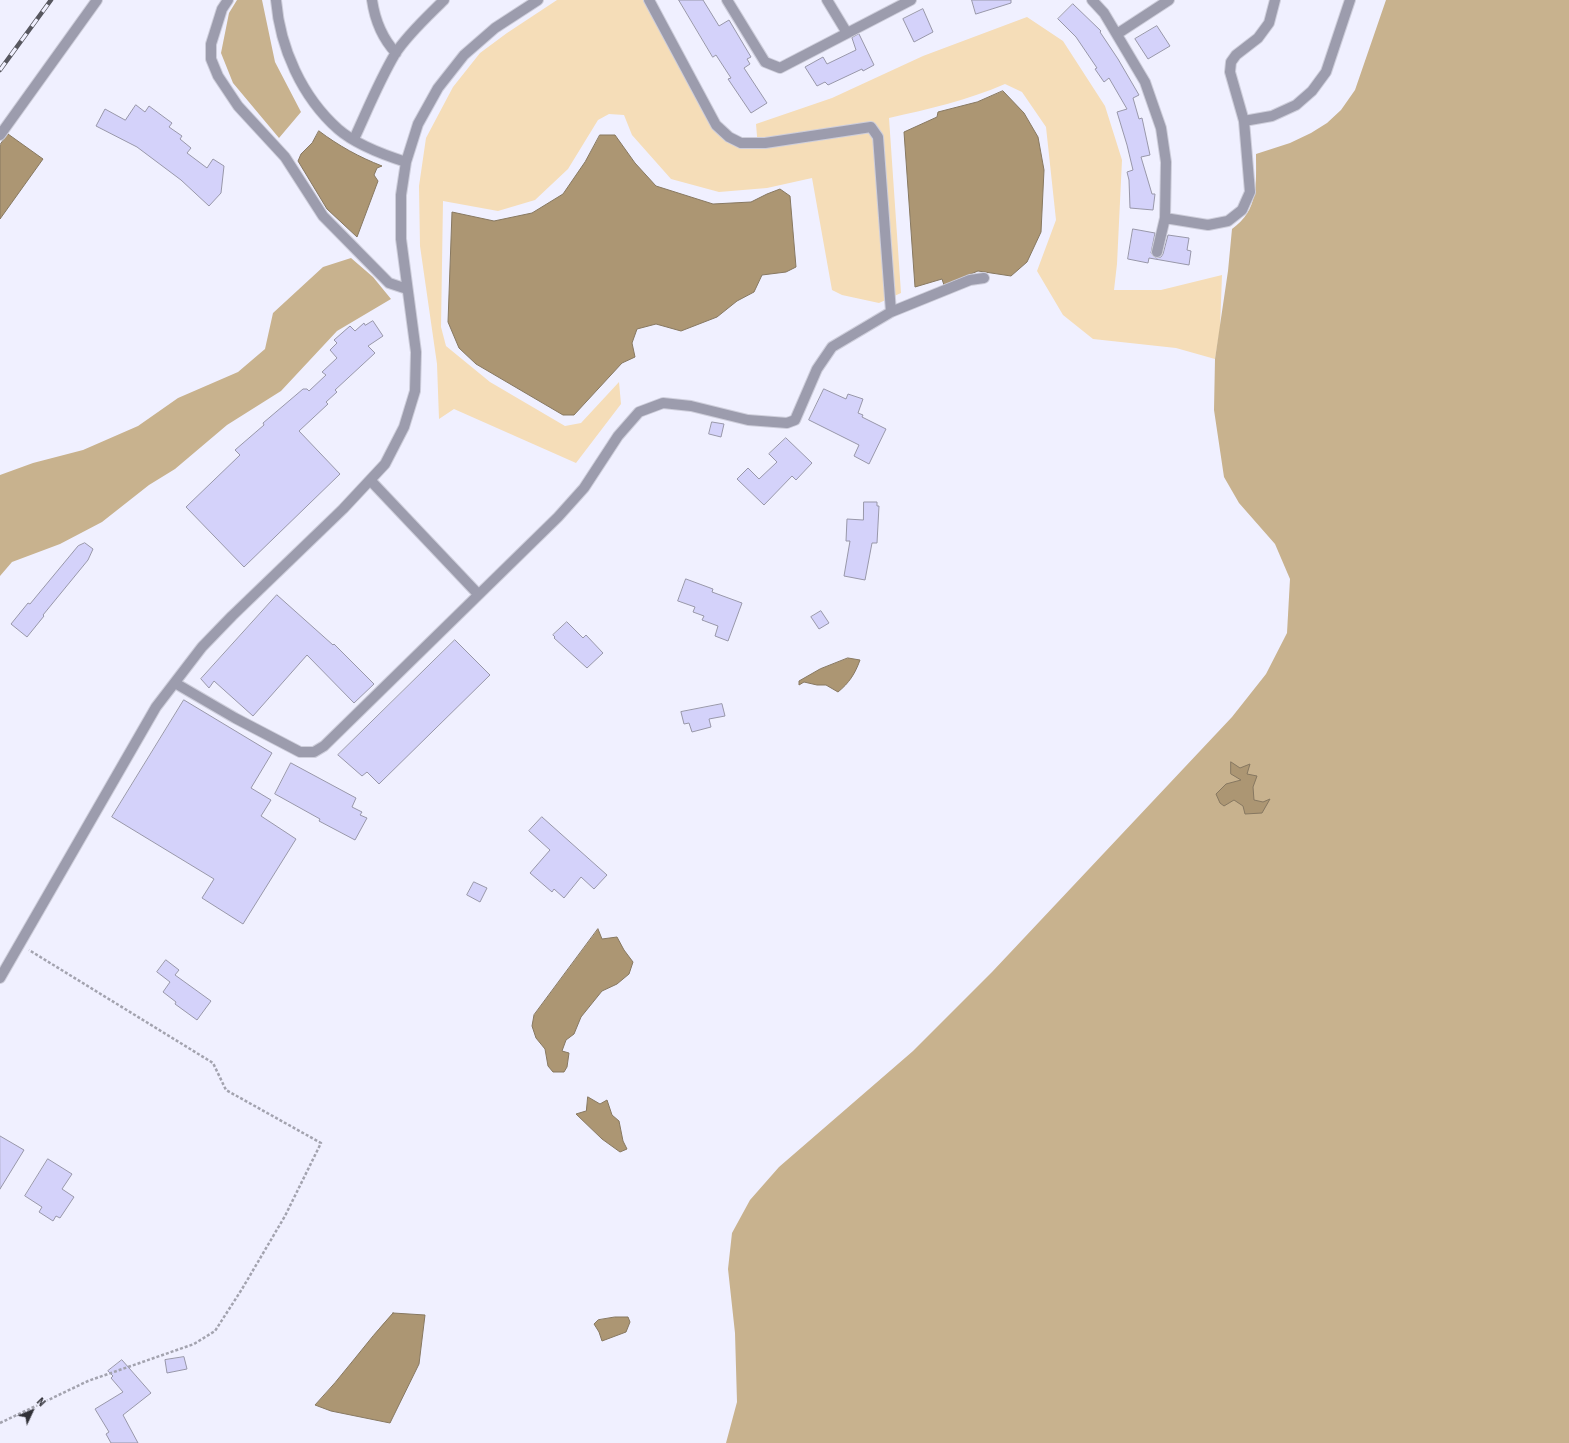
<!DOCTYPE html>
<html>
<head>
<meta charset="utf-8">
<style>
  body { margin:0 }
  #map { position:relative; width:1569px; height:1443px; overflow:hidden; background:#f0f0ff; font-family:"Source Sans 3",sans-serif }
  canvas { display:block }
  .north { position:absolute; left:12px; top:1391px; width:40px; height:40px; -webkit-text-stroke:3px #f0f0ff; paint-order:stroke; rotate:46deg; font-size:11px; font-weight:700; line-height:16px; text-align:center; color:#313138 }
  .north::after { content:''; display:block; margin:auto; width:14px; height:18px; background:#313138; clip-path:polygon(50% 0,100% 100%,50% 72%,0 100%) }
</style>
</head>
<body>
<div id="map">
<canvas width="1569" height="1443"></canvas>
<div class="north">N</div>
</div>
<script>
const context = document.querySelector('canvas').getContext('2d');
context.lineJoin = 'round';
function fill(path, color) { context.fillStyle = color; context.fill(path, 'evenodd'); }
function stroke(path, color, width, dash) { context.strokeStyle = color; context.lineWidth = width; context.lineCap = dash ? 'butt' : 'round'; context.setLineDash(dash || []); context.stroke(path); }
fill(new Path2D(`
  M557 0H645L715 130 737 147 758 148 756 124 832 98 923 56 1027 17 1063 41 1105 106 1122 160 1117 264 1114 290H1161L1222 275 1220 329 1215 359 1176 348 1093 339 1063 315 1037 271 1056 220 1046 127 1022 92 1005 84C968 100 929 109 889 118L901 293 879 303 842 295 832 290 812 178 767 188 719 192 671 179 632 135 624 115 609 114 598 120 568 169 535 200 498 211 443 201 441 327 446 346 490 382 565 426 581 423 619 382 621 404 576 463 454 409 439 419 437 364 420 246 419 186 426 138 453 87 480 53 507 33Z`), '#f5ddb8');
fill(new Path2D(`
  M237 0H262L275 62 301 112 279 138 233 83 221 53 229 13Z
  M1386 0H1569V1443H726L737 1402 735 1333 728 1269 732 1233 750 1200 779 1167 913 1051 992 972 1232 717 1266 674 1287 633 1290 579 1275 544 1239 503 1224 477 1214 410 1215 359 1228 271 1232 229C1259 210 1256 184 1256 154L1290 143 1311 133 1327 123 1341 110 1355 90Z
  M351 258 373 277 391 299 337 331 281 391 227 425 175 469 149 485 102 522 60 544 12 562 0 576V475L33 463 83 450 138 426 178 398 238 372 265 349 273 313 323 267Z`), '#c8b28e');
const water = new Path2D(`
  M1003 91 1024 113 1038 137 1044 170 1041 232 1027 262 1011 276 978 271 944 285 942 279 915 287 904 132 937 117 938 112 977 102Z
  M319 131C339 146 359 157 382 166L377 168 374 175 378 181 357 237 327 209 298 161 301 154 312 143Z
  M8 134 43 159 0 219V145Z
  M600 135H615L635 163 656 186 713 204 751 202 767 194 780 189 790 196 796 267 786 272 762 275 754 292 737 301 717 317 681 331 656 324 637 329 632 343 635 357 622 363 574 415H563L476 364 459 348 448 322 452 212 494 221 532 213 563 194 585 162Z
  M848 658 860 660C855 674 849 683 838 692L826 685H817L804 682 799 685V681L820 669Z
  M1231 762 1240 768 1250 764 1247 774 1257 776 1253 787 1254 800 1263 802 1270 799 1262 813 1245 814 1243 806 1234 800 1224 806 1220 803 1216 794 1226 784 1241 780 1231 774Z
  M598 929 602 939 617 937 624 950 633 962 629 974 617 984 602 991 581 1017 574 1034 566 1040 562 1051 569 1053 567 1067 564 1072H553L548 1066 545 1049 536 1038 532 1026 534 1015Z
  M588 1097 600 1104 607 1100 612 1115 619 1121 623 1141 627 1149 620 1152 602 1139 576 1114 586 1111Z
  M393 1313 425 1315 419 1364 390 1423 331 1411 315 1405C343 1376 366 1342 393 1313Z
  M615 1317H628L630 1322 626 1332 602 1341 599 1332 594 1324 598 1320Z`);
fill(water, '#ac9673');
stroke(water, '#877861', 1);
const building = new Path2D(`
  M679 0H703L719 26 729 20 751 57 747 59 750 64 744 68 767 103 751 113 728 79 731 78 716 55 713 57Z
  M972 0H1011V3L976 14Z
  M1073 4 1101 31 1100 32 1118 59 1139 95 1133 98 1139 119 1142 118 1150 155 1141 157 1152 194H1155L1153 210 1130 208 1129 180 1127 172 1133 170 1127 145 1117 112 1127 109 1109 78 1104 82 1095 69 1097 68 1076 37 1058 19Z
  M923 9 933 32 914 42 903 19Z
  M1157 26 1170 46 1148 59 1135 39Z
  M859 34 874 65 863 71 862 69 828 85 825 82 817 86 805 67 823 57 827 64 856 50 852 38Z
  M136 105 145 112 149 106 172 123 169 127 182 136 180 139 191 148 187 153 207 168 213 159 224 166 221 193 209 206 181 180 137 147 96 126 105 109 125 120Z
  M1133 229 1155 233 1151 253 1156 258 1161 257 1163 254 1168 235 1189 238 1187 250 1191 251 1189 265 1149 258 1148 263 1128 259Z
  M373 321 383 336 368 346 375 353 335 390 337 392 326 402 328 404 299 431 340 474 244 567 186 507 240 455 235 450 264 425 263 423 303 389H307L309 391 326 375 322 372 337 358 330 350 337 343 334 340 350 326 355 331 364 323 365 325Z
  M824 389 846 399 848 394 863 399 858 413 863 415 862 417 886 429 869 464 854 456 859 445 809 420Z
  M712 422 724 424 721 437 709 434Z
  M786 438 812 463 796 480 792 476 764 505 737 479 748 468 759 479 777 462 769 454Z
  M864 502H877V506H879L877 543H872L865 580 844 576 850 541H846L847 519 863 520Z
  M85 543 93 549 88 560 43 615 44 616 27 637 11 624 28 603 30 604 78 546Z
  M686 579 713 589 712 592 742 603 728 641 715 636 718 626 702 620 704 616 693 612 695 607 678 601Z
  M277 595 333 645 334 644 374 684 354 703 307 655 253 716 214 681 209 688 201 679Z
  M821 611 829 623 819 629 811 617Z
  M567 622 583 638 586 635 603 653 587 668 554 638 555 637 553 635Z
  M455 640 490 675 379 784 367 772 362 776 338 755Z
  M184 700 272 753 251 788 271 800 261 816 296 839 243 924 202 898 214 879 112 817Z
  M722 704 725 716 709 719 711 727 692 732 689 723 684 724 681 712Z
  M291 763 356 798 352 807 362 812 360 815 367 818 355 840 319 821 320 819 275 794Z
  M542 817 607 875 594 889 581 877 564 898 554 889 552 892 530 873 550 850 529 831Z
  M474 882 487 888 480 902 467 895Z
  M166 960 179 970 175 975 211 1001 197 1020 175 1004 176 1002 163 992 170 982 157 972Z
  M0 1136 24 1150 0 1189Z
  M48 1159 72 1174 62 1189 74 1197 60 1218 56 1216 53 1221 39 1212 42 1207 25 1196Z
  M184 1357 187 1369 167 1373 165 1360Z
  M122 1360 151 1393 123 1415 138 1443H111L106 1434 109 1432 95 1409 123 1392 111 1378 113 1376 108 1371Z`);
fill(building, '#d4d2fa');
stroke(building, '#9897a9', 1);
const minor = new Path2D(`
  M228 0 222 9 211 44V59L218 76 238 106 285 157 323 216 389 283 407 289
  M276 0C280 48 302 97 338 129 355 144 384 155 406 162
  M372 0C375 21 382 38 396 53
  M727 0 765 62 780 68 911 0
  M827 0 847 33
  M1092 0 1104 13 1145 82 1161 128 1166 162 1165 218 1157 252
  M1117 34 1169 0
  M1244 121 1272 116 1296 105 1312 91 1326 72 1350 0
  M0 135 97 0
  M354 139C367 111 379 81 395 54 407 35 428 16 444 0
  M1165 218 1208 225 1228 221 1242 210 1250 192 1244 121 1230 72 1231 62 1236 55 1258 38 1269 23 1275 0
  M891 312 970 280 984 278
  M371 481 478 594
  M175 683 235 718 300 752H314L324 746 558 517 584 488 618 436 639 412 663 403 691 406 748 420 787 423 795 420 817 369 832 347 891 312 878 137 871 127 765 143H741L729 137 716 125 649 0
  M0 978 156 707 202 647 232 616 343 509 385 464 404 427 415 391 416 352 401 239V195L406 162 418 124 438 88 464 55 495 28 538 0`);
stroke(minor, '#cecedb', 12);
stroke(new Path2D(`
  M0 1423 88 1381 194 1344 215 1331 242 1289 285 1216 321 1143 226 1090 213 1063 29 950`), '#a3a3af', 2.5, [3, 2]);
stroke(minor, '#9c9cad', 10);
const rail = new Path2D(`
  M0 70 51 0`);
stroke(rail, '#57575f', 4.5);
stroke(rail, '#f0f0ff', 3, [9]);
</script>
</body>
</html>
